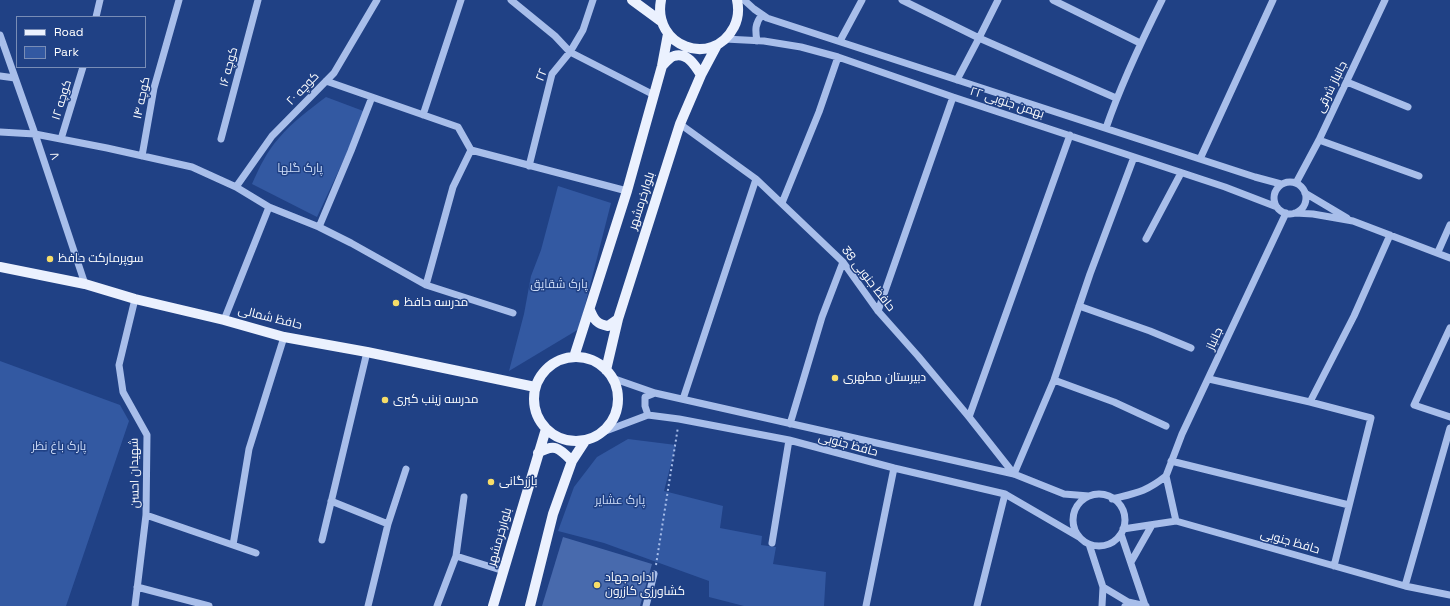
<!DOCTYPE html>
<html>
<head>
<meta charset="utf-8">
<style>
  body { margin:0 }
  #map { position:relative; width:1450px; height:606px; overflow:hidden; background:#204185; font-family:"Space Grotesk",sans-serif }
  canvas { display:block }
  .legend { position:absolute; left:16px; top:16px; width:130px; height:52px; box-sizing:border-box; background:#204185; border:1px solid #798db6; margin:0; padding:5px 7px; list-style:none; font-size:12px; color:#fff }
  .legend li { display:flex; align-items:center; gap:8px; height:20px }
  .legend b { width:20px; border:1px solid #798db6 }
</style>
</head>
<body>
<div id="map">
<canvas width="1450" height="606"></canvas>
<ul class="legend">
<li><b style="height:5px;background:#ebf1fe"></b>Road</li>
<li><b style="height:11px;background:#3359a2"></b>Park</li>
</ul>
</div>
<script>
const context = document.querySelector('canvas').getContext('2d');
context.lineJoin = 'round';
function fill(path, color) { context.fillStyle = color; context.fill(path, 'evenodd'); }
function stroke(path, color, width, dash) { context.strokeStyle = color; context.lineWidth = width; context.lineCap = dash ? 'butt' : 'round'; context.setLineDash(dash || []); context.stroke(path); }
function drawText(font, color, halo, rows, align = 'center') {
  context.font = font + ' "Space Grotesk",Cairo,sans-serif'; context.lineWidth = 3; context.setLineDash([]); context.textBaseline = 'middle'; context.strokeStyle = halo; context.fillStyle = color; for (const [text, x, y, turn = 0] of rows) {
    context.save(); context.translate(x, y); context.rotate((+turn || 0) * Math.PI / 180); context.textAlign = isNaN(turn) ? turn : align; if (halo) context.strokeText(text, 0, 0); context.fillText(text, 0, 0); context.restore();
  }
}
fill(new Path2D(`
  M326 97 366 112 317 217 252 184C259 168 267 151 279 138 292 122 309 110 326 97Z
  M558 186 611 203 579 329 509 371 524 314 531 276 541 250Z
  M0 361 120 405 129 421 66 606H0Z
  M628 439 676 445 664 491 723 506 720 528 762 536 761 545 776 547 773 564 826 572 824 606H744L709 597V581L604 543 558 531 574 487 597 457Z`), '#3359a2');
fill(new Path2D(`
  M563 537 652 564 640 606H542Z`), '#486aad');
stroke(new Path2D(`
  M656 565 678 427`), '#a8beea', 2, [2, 3]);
stroke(new Path2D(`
  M511 0 555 36 570 52 654 95
  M744 0 754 9 767 18 1255 177 1281 184
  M902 0 979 38 1116 98
  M1053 0 1140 43
  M96 17 100 0
  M0 35 35 134 85 284
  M725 39 764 41 801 47 838 57 953 97 1225 187 1277 207
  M757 41C755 30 755 23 762 15
  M840 41 862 0
  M0 76 15 78
  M957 80 979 38 998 0
  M326 81 458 127 471 150 627 191
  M1347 82 1408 107
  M423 115 461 0
  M680 124 756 179 843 262 878 311 918 356 969 417 1014 474
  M1106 128C1121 84 1141 42 1162 0
  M0 132 35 134 107 148 192 167 236 187 269 207 319 227 351 243 426 285 513 313
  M61 139 83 67
  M221 139 258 0
  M1319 140 1419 176
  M142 156 154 88 179 0
  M1200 159 1273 0
  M529 166 552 74 570 52 583 30 593 0
  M1274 198a16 16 0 1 1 32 0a16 16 0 1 1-32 0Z
  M1296 183 1319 140 1385 0
  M236 187 272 136 334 73 377 0
  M1305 193 1347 218
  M782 203 819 112 838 57
  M1295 213 1313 214 1353 221 1450 258
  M319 227 351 151 372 97
  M1146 239 1181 173
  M1438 252 1450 225
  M426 285 453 187 471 150
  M135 299 119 365 123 392 147 435 146 515 135 606
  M1079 306 1150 331 1191 348
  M878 311 953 97
  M224 320 269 207
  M1450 328 1414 405 1450 417
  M612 378 655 393 1014 474 1064 494 1089 496
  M1209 379 1310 402 1371 418 1334 566
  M1054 380 1114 402 1166 426
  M683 399 756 179
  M1310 402 1354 316 1390 235
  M648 415 645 406V397L655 393
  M969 417 1070 135
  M790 424 822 317 843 262
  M603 432 648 415 679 419 789 440 894 468 1005 494 1079 537
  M1171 461 1349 505
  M1014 474 1054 380 1090 274 1134 157
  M1166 476 1182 434 1286 213
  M1166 476 1176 521
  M1073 520a26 26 0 1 1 52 0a26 26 0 1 1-52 0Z
  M1112 499C1136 493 1146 492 1166 476
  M331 501 388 524
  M146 515 256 553
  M1123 529 1176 521 1405 586 1450 595
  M1121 534 1145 605
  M322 540 367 352
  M772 543 789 440
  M1089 544 1103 587 1102 606
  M233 545 249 449 284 337
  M456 556 504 571
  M1131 562 1152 525
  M1405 586 1450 428
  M137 587 209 606
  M1103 587 1128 602
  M368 606 388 524 406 469
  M437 606 456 556 464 497
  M646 606 654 574
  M866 606 894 468
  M977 606 1005 494
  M1125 606 1128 602 1146 606`), '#a8beea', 7);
stroke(new Path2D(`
  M632 0 662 22
  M661 0C652 46 712 69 734 27 738 19 739 9 737 0
  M662 66C665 63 670 57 674 56 687 52 695 65 701 75
  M0 267 85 284 135 299 224 320 284 337 367 352 535 387
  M590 310C594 320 597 324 608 326L618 319
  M574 357 627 191 662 66 668 34
  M534 399a42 42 0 1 1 84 0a42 42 0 1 1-84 0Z
  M606 370 618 319 680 124 701 75 717 45
  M538 453C555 443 559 448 572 461
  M493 606 546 429
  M530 606 553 514 572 461 585 441`), '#ebf1fe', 10);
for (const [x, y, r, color] of [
  [50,259,4,"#f7dd68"],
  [396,303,4,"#f7dd68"],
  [835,378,4,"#f7dd68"],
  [385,400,4,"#f7dd68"],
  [491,482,4,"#f7dd68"],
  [597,585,4,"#f7dd68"]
]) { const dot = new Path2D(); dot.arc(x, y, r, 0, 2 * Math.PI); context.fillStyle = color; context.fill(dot); stroke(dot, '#204185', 1.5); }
drawText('12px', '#fff', '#204185', [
  ["کوچه ۱۶",229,67,-75],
  ["۲۲",542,75,-68],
  ["جانباز شرقی",1332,87,-64],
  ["کوچه ۲۰",303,89,-46],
  ["کوچه ۱۴",142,98,-78],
  ["کوچه ۱۲",62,100,-73],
  ["۲۲ بهمن جنوبی",1007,103,18],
  ["۸",54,156,71],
  ["بلوارخرمشهر",642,201,-72],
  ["حافظ جنوبی 38",868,279,52],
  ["حافظ شمالی",270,318,14],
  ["جانباز",1215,339,-65],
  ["حافظ جنوبی",848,445,15],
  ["شهیدان احسن",135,473,-91],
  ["بلوارخرمشهر",500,537,-74],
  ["حافظ جنوبی",1290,542,16]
]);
drawText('12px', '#ccdbf7', '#204185', [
  ["پارک گلها",300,169],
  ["پارک شقایق",559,285],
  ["پارک باغ نظر",59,447],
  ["پارک عشایر",620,501]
]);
drawText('12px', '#fff', '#204185', [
  ["سوپرمارکت حافظ",58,259],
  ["مدرسه حافظ",404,303],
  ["دبیرستان مطهری",843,378],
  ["مدرسه زینب کبری",393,400],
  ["بازرگانی",499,482],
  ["اداره جهاد",605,578],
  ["کشاورزی کازرون",605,592]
], 'left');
</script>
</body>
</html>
